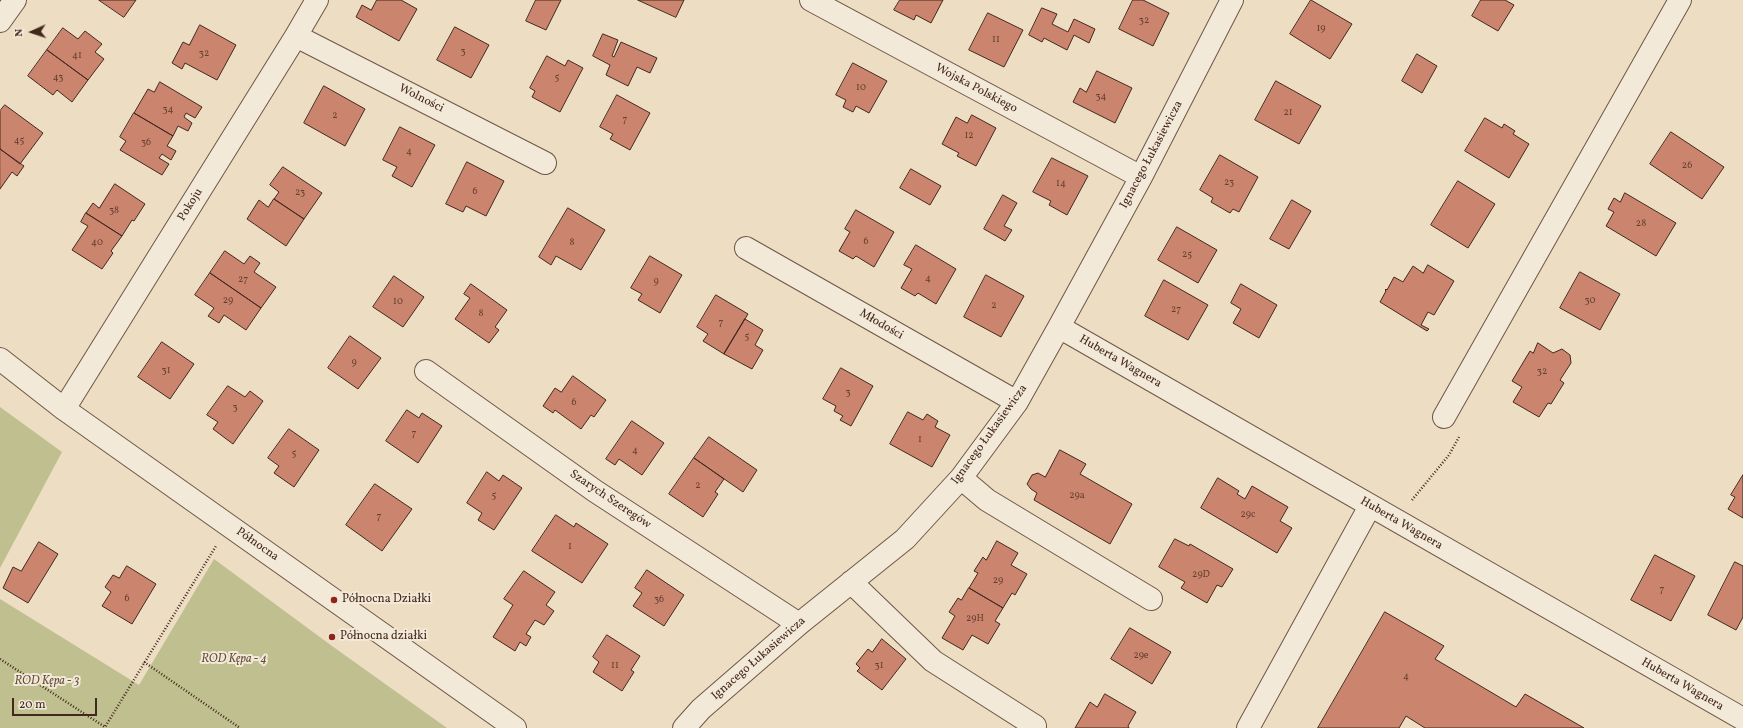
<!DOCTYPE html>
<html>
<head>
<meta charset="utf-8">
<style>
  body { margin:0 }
  #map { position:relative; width:1743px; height:728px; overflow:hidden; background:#edddc3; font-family:Vollkorn,serif }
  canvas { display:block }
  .north { position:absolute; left:12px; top:12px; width:40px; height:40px; -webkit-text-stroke:3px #f3e9d8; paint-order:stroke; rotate:267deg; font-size:11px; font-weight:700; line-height:16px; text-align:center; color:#43291d }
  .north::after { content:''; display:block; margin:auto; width:14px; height:18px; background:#43291d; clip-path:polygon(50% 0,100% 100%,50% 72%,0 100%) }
  .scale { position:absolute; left:12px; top:698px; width:85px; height:18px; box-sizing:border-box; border:2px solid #43291d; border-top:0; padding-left:5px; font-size:12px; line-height:14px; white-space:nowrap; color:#43291d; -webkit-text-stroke:3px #f3e9d8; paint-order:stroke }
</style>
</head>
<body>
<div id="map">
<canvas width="1743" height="728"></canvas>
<div class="north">N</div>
<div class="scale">20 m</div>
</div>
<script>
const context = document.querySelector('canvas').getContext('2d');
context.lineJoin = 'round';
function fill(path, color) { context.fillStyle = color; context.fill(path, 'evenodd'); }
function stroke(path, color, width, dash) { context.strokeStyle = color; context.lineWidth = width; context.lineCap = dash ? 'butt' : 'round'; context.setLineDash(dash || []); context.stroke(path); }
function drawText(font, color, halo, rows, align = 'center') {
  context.font = font + ' Vollkorn,serif'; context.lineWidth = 4; context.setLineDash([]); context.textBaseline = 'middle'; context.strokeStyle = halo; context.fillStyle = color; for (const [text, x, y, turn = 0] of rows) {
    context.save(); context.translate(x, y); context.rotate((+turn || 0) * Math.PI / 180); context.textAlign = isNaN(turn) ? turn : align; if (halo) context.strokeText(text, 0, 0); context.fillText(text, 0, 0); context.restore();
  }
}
fill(new Path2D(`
  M0 407 62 452 0 568Z
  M214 559 332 646 447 728H0V599L139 685Z`), '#c0bf8f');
const building = new Path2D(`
  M99 0H136L124 17Z
  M377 0H401L417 9 399 41 356 17 362 5 371 10Z
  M536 0H561L546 30 526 21Z
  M638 0H684L676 17Z
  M900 0H943L931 23 916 15 914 20 894 10Z
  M1133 0H1143L1169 13 1153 46 1119 29Z
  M1311 0 1352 24 1330 59 1290 34Z
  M1481 0H1505L1514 5 1498 31 1472 16Z
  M1042 8 1057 14 1052 24 1068 32 1074 19 1095 29 1089 43 1074 35 1067 50 1044 38 1042 42 1029 35Z
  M988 13 1023 30 1004 67 969 50Z
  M200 25 236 45 217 80 185 63 182 69 172 63 183 42 189 45Z
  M455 27 489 45 471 78 437 60Z
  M63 28 78 39 85 31 102 44 95 52 104 59 88 80 47 50Z
  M603 34 618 40 612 56 614 57 621 42 657 58 650 73 637 67 628 86 606 75 610 65 593 56Z
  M47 50 88 80 72 102 57 90 53 95 28 76Z
  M1417 54 1437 66 1422 93 1402 81Z
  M547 56 565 66 568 60 583 68 560 112 532 97 535 91 530 88Z
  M853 63 887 81 869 113 856 106 853 112 843 107 846 100 836 95Z
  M1097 71 1132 88 1115 123 1073 102 1080 88 1086 92Z
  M1276 81 1321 106 1299 144 1255 120Z
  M160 82 202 107 195 118 186 113 184 117 192 123 188 131 178 126 173 136 134 113 148 89 154 92Z
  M324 86 365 109 345 146 304 123Z
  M617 95 650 113 630 150 610 139 613 134 600 127Z
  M5 105 43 133 20 164 0 149V111Z
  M134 113 173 136 167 146 176 151 171 160 162 154 159 158 169 164 162 175 120 150 126 141 120 137Z
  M972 115 996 128 976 166 957 156 959 153 942 144 956 117 967 123Z
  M1485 118 1502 128 1504 124 1515 131 1513 134 1529 144 1509 178 1465 151Z
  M400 127 435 145 412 187 392 176 397 167 383 160Z
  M1671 132 1724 167 1702 199 1650 164Z
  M0 149 24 166 17 176 12 172 0 189Z
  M1220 155 1258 177 1239 212 1233 209 1230 213 1211 202 1213 198 1200 190Z
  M1052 158 1088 176 1067 215 1049 205 1051 201 1033 192Z
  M467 162 504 181 486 216 466 206 463 212 446 204Z
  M283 167 322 193 304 219 274 199 279 192 270 185Z
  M911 169 941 186 930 205 900 188Z
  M1458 181 1495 204 1468 248 1431 225Z
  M115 184 145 204 134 221 132 220 122 236 86 213 93 203 99 208Z
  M1625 193 1676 223 1656 256 1606 226 1614 212 1608 209 1614 198 1620 202Z
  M1003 195 1017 203 1004 226 1012 230 1005 241 984 229Z
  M274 199 304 219 286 246 247 219 259 200 268 207Z
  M1292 200 1311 211 1289 249 1270 239Z
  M568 208 605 230 581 270 556 256 551 265 539 257Z
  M856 210 894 232 874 267 856 256 853 259 839 251 850 232 845 229Z
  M86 213 122 236 111 251 113 253 102 269 72 250 88 226 81 222Z
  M1177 227 1217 250 1198 283 1158 260Z
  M916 245 956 269 936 304 918 293 915 296 901 288 912 269 904 265Z
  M225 251 244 264 250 256 260 263 254 272 276 287 261 308 210 273Z
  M650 256 682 275 660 313 638 300 642 294 631 288Z
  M1428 265 1454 281 1434 315 1428 312 1421 325 1429 329 1427 331 1380 302 1386 291 1385 290 1386 289 1387 290 1394 277 1403 282 1413 266 1423 273Z
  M1580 272 1620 294 1600 330 1560 308Z
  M210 273 261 308 246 330 224 315 219 323 208 316 214 308 195 295Z
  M986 275 1024 296 1001 337 964 317Z
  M394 276 424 297 403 327 373 307Z
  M1164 280 1208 305 1188 340 1145 316Z
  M471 284 507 310 495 327 499 330 489 343 455 319 470 298 464 294Z
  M1241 284 1277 305 1259 338 1233 323 1241 309 1231 303Z
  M716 295 748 314 724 354 703 341 708 334 697 327Z
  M745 319 763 330 755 345 763 350 752 369 724 354Z
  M350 336 381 358 358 389 328 368Z
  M162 342 194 364 170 399 138 377Z
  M1538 343 1553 353 1562 349 1570 355 1571 363 1560 380 1564 383 1551 404 1548 403 1539 417 1513 402 1522 387 1512 381 1530 351 1533 353Z
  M841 368 873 386 851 426 840 420 843 416 834 411 836 406 823 399Z
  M573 376 606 400 594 417 591 415 581 429 555 410 553 413 543 406 555 388 561 392Z
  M228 386 245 397 250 391 263 401 233 444 213 429 218 422 207 415Z
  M407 410 419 418 422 413 442 426 418 463 386 441Z
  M908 412 923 420 927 414 938 421 935 427 950 435 932 467 890 444Z
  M632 421 664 443 642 475 619 459 615 465 606 459Z
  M289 429 319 450 294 487 274 473 279 466 268 458Z
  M709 437 757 470 743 492 694 458Z
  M1060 450 1086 464 1080 474 1132 504 1110 544 1034 500 1037 493 1031 489 1027 484 1032 475 1038 473 1045 477Z
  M694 458 724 479 715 492 718 494 703 517 669 494Z
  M487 472 499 481 503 475 522 488 494 530 478 520 482 513 467 503Z
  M1743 475V518L1728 509 1735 497 1731 495Z
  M1218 478 1239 491 1237 494 1245 499 1252 486 1288 507 1280 521 1292 528 1277 553 1201 508Z
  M375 484 412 509 382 551 346 525Z
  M556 515 574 527 576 523 608 544 582 583 532 551Z
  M1175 539 1189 546 1190 544 1233 569 1222 587 1217 585 1207 603 1181 588 1185 582 1159 567Z
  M997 541 1018 553 1011 565 1027 574 1015 595 1012 593 1003 608 969 588 978 573 974 571 983 557 986 560Z
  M39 542 58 554 28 603 3 588 13 567 21 571Z
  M1655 555 1695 576 1671 621 1631 600Z
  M1735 562 1743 566V617L1736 630 1708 615Z
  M127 566 156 584 132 624 102 606 111 592 105 587 113 575 119 578Z
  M647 570 684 595 664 626 633 606 642 593 635 588Z
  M524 571 555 592 546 605 554 611 544 625 535 620 526 634 531 637 526 646 520 642 515 651 493 637 513 605 504 599Z
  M969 588 1003 608 995 621 1000 624 988 644 972 635 963 650 942 638 955 616 949 612 958 598 961 600Z
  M1385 612 1444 646 1435 659 1516 707 1525 694 1584 728H1425L1406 716 1399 728H1318Z
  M1130 628 1171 652 1152 684 1111 659Z
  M607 635 640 656 631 670 634 672 622 691 593 672 599 662 593 657Z
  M882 639 906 659 882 690 857 671 860 668 856 664 868 649 872 652Z
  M1105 694 1136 712 1128 726 1129 728H1075L1090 702 1097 707Z`);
fill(building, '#cb856e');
stroke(building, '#43291d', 1);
const minor = new Path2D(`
  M811 0 1141 177
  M0 21 15 0
  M296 36 545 163
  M746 248 1017 402
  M1059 327 1743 719
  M0 359 64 409 515 728
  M426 371 595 491 799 624
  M64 409 296 36 317 0
  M1444 417 1680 0
  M961 478 987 500 1151 599
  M851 582 933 661 1035 726
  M684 728 701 709 799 624 905 539 961 478 1017 402 1059 327 1141 177 1232 0
  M1248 728 1370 506`);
stroke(minor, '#6e5646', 24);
stroke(new Path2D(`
  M1412 500 1449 455 1459 437
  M0 659 105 727 216 546
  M144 662 240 728`), '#43291d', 2.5, [1, 2]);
stroke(minor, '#f3e9d8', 22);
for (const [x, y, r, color] of [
  [334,600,4,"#8f2418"],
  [332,637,4,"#8f2418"]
]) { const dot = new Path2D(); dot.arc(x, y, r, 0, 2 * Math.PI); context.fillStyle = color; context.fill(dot); stroke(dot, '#f3e9d8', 1.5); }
drawText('10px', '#654031', null, [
  ["32",1144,21],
  ["19",1321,29],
  ["11",996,40],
  ["3",463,52],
  ["32",204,54],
  ["41",77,56],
  ["43",58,78],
  ["5",557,78],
  ["10",861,88],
  ["34",1101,97],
  ["34",168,110],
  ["21",1288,113],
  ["2",335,116],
  ["7",625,120],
  ["12",969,136],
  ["45",19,141],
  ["36",146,143],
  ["4",409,152],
  ["26",1687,166],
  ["23",1229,183],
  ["14",1061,184],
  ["6",475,192],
  ["23",300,193],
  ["38",114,211],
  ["28",1641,224],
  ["6",866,242],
  ["40",97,243],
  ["8",572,243],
  ["25",1187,255],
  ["4",928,279],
  ["27",243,280],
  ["9",656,282],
  ["29",228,301],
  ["30",1590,301],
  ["10",398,302],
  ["2",994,306],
  ["27",1176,310],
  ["8",481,314],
  ["7",721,323],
  ["5",747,337],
  ["9",354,363],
  ["31",166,371],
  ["32",1542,372],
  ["3",848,393],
  ["6",574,403],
  ["3",235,408],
  ["7",414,434],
  ["1",920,440],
  ["4",635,451],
  ["5",294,454],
  ["2",698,486],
  ["5",494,496],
  ["29a",1077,496],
  ["29c",1248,515],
  ["7",379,517],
  ["1",570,547],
  ["29D",1201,575],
  ["29",998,581],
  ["7",1662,590],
  ["6",127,599],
  ["36",659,600],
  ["29H",975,619],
  ["29e",1141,656],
  ["11",615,666],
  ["31",879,666],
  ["4",1406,677]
]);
drawText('12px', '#43291d', '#f3e9d8', [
  ["Wojska Polskiego",976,89,28],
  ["Wolności",421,99,27],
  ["Ignacego Łukasiewicza",1152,155,-62],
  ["Pokoju",191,205,-58],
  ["Młodości",881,325,30],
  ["Huberta Wagnera",1120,362,30],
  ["Ignacego Łukasiewicza",990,435,-54],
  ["Szarych Szeregów",610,500,34],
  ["Huberta Wagnera",1401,524,30],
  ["Północna",257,545,35],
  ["Ignacego Łukasiewicza",759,659,-41],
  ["Huberta Wagnera",1682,685,30]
]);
drawText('12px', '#43291d', '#f3e9d8', [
  ["Północna Działki",342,600],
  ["Północna działki",340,637]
], 'left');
drawText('italic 12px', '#624e3a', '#f3e9d8', [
  ["ROD Kępa - 4",234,660],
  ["ROD Kępa - 3",47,682]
]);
</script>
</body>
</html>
